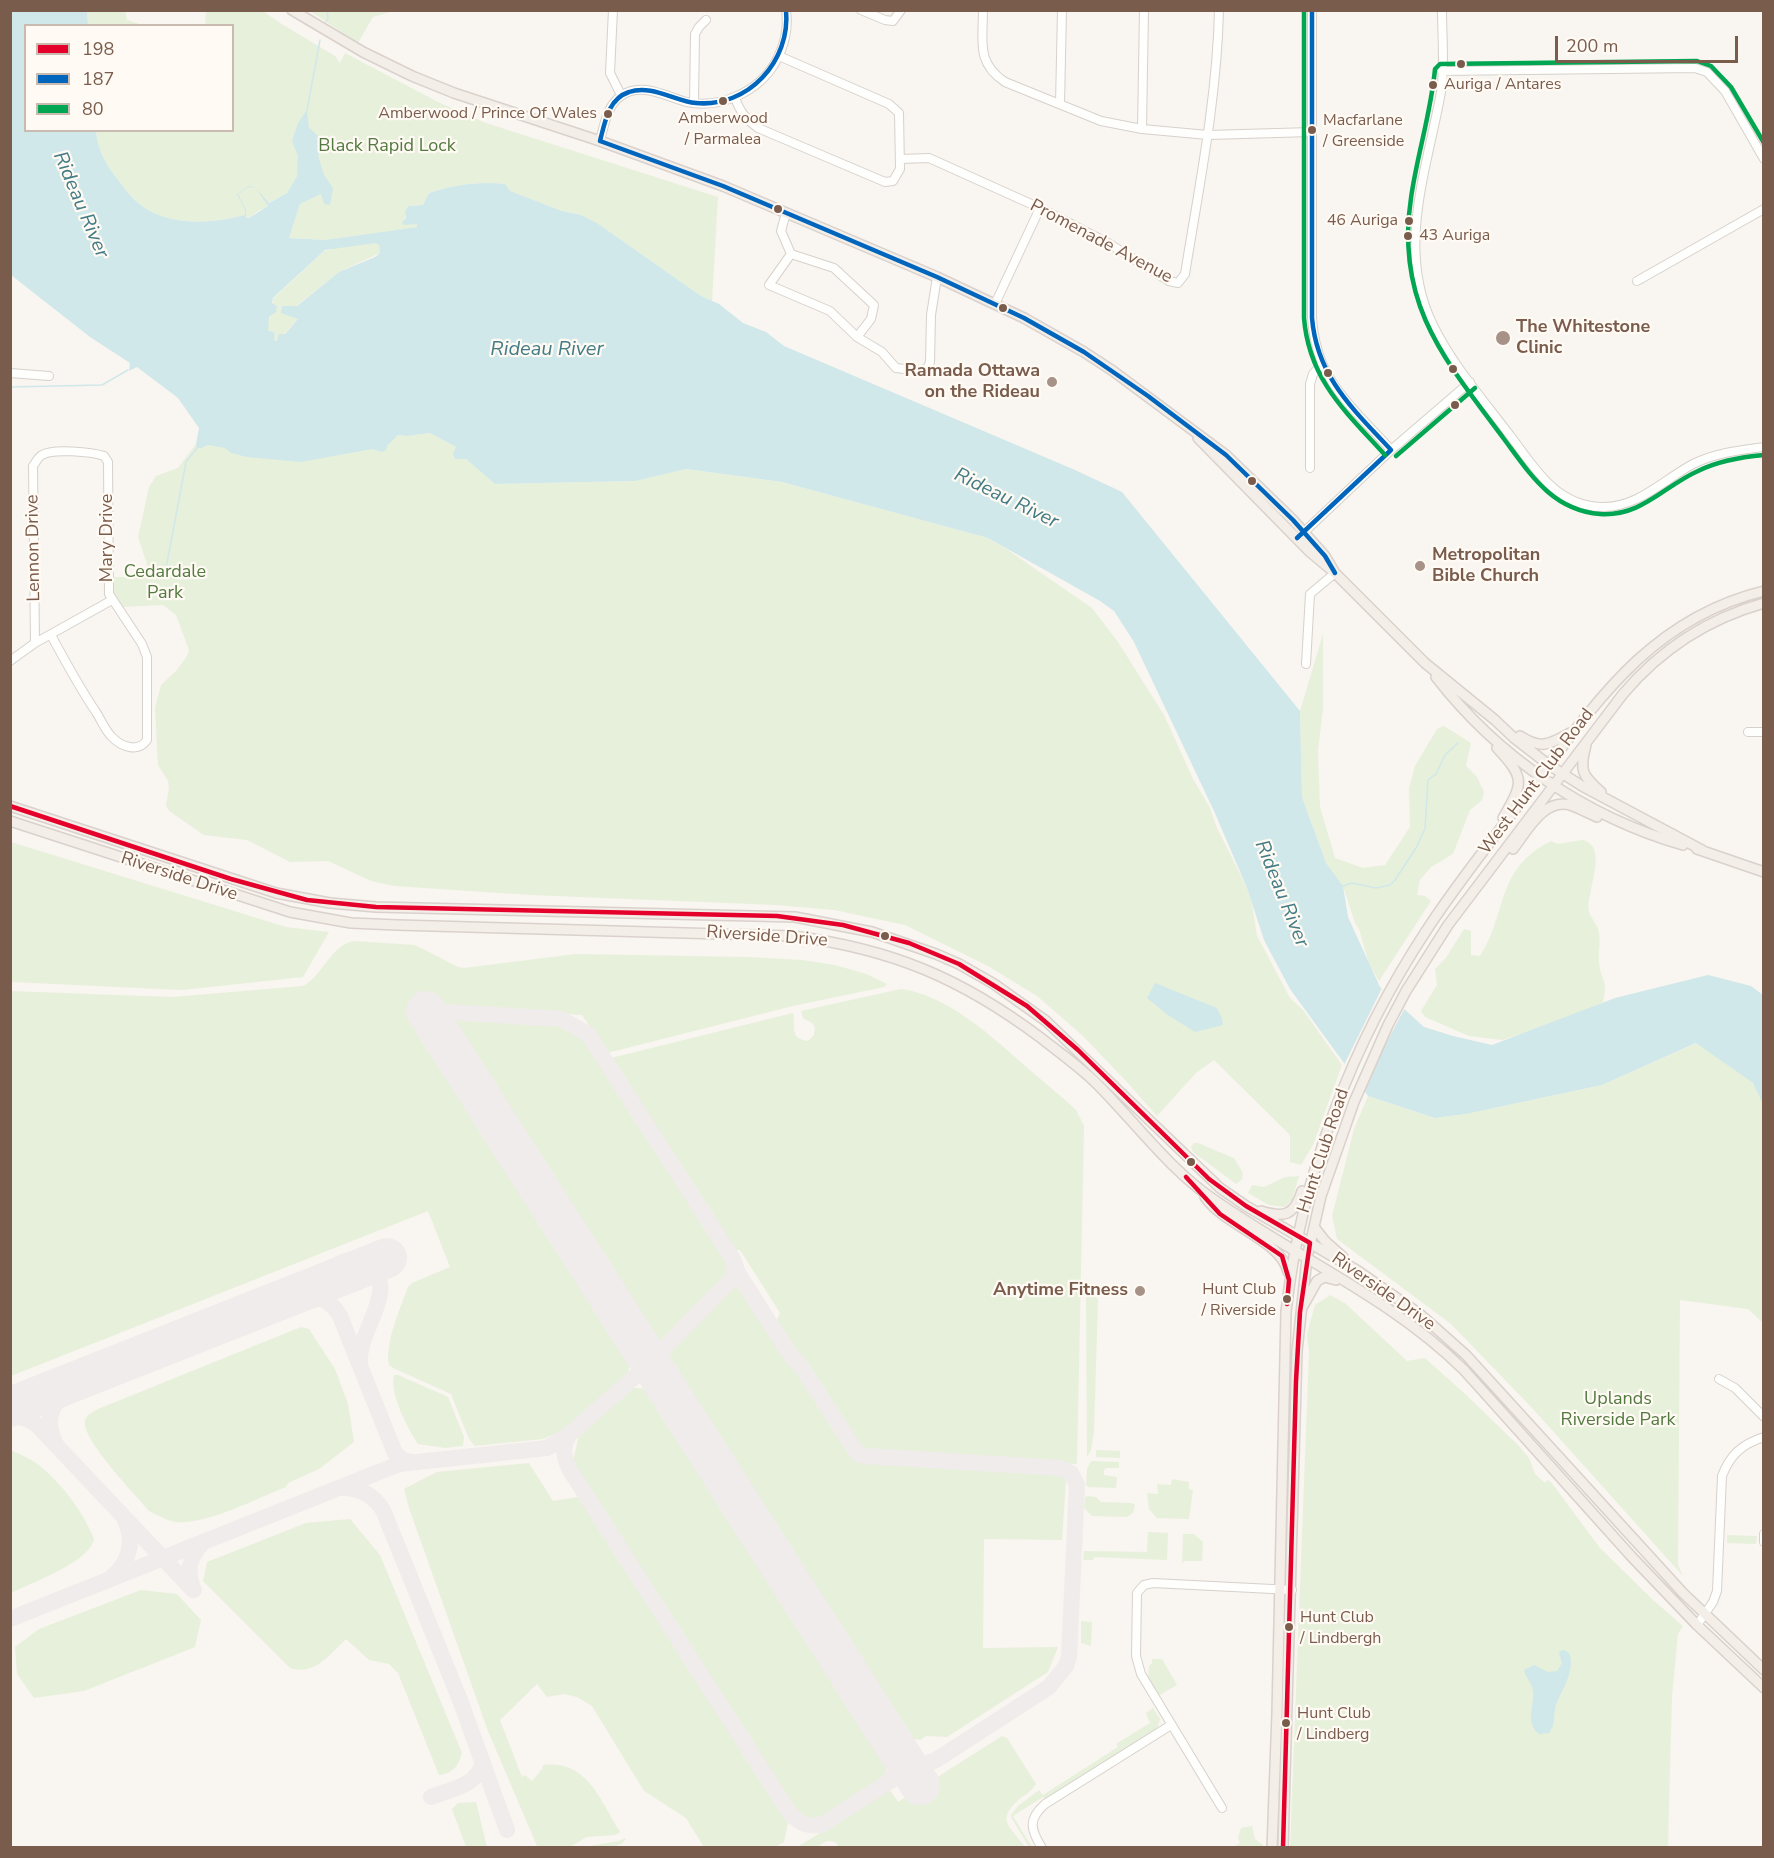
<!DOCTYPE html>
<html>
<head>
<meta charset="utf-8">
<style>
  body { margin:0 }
  #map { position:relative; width:1774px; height:1858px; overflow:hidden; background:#f9f5f0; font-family:"Nunito Sans",sans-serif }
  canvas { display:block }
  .frame { position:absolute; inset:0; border:12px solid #7a5c4d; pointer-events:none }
  .legend { position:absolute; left:24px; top:24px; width:210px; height:108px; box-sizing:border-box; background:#fffaf3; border:2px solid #cabbb1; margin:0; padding:8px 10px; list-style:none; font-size:18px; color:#7a5c4d }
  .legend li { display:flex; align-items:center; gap:12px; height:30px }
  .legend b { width:30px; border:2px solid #cabbb1 }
  .scale { position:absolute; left:1555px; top:36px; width:183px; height:27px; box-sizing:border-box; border:3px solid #7a5c4d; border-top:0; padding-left:8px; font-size:18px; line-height:21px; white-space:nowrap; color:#7a5c4d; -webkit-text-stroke:4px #fffaf3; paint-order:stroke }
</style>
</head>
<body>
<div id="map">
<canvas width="1774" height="1858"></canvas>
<div class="frame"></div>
<ul class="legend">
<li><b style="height:8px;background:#e4002b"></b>198</li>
<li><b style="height:8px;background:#0065bd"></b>187</li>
<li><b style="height:8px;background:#00a651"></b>80</li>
</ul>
<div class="scale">200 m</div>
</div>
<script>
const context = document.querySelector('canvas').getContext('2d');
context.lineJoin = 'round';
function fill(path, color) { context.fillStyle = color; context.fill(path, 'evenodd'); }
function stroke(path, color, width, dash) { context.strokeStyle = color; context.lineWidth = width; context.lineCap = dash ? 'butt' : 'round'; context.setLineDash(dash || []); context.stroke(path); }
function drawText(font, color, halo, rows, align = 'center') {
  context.font = font + ' "Nunito Sans",sans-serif'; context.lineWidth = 4.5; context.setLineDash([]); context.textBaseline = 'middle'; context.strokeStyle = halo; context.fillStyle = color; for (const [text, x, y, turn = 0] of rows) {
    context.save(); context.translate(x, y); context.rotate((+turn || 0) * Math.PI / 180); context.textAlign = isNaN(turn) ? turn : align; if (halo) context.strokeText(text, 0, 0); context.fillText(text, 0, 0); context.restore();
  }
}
fill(new Path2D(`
  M87 11H125L127 20 143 25H88Z
  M206 11H263L280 23 335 56 340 63 345 53 438 102 486 123 718 197 712 301 701 296 597 223 581 215 562 211 509 191 505 184C480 181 453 185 429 193L423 205 409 206 404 220 417 224 418 227 370 234 379 245 380 253 339 272 296 306 298 319 278 341 273 340 275 333 268 330V319L273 313V299L324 251 334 249 328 240 289 238 300 204 321 194 330 183 297 176 287 193 268 203 267 207 258 211 249 218 245 215C212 224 165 227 137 202 130 196 124 188 119 181 106 165 98 151 96 131L232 130V26L205 25Z
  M310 11H394L373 17 358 43Z
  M430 433 456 447 459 459H466L495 484 635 481 685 469 782 482 988 538 1002 546 1092 608 1118 642 1164 715 1193 779 1210 808 1217 828 1247 888 1252 904 1257 936 1290 998 1303 1010 1342 1065 1313 1145 1301 1165 1290 1162V1136L1288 1133 1214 1060 1196 1073 1157 1116 1126 1081 1082 1035 1037 996 988 966 905 925 834 910 776 905 531 895 394 886 371 881 328 861 290 862 247 840 204 835 169 811 166 806 169 787 168 781 158 765 155 708 161 685 176 671 187 656 189 650 176 615 163 605 122 607 112 592 111 577H145L147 564 138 537 149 487 156 476 178 468 196 444 202 448 208 445 372 449 382 451 398 435 407 436Z
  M1323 634V708L1318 751 1320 807 1335 858 1363 868 1385 865 1410 827 1409 788 1415 766 1437 729 1444 726 1471 743 1466 766 1477 777 1484 792 1482 800 1470 810 1453 854 1431 867 1420 880 1417 895 1425 896 1431 901 1379 981 1369 964 1359 929 1355 923 1343 886 1326 863 1302 797 1300 711Z
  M1582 840C1610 845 1586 892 1589 911 1591 919 1598 925 1599 933 1601 942 1598 952 1599 961 1600 981 1609 978 1603 1002L1566 1020 1502 1040 1469 1036 1425 1017 1421 1011 1437 985 1435 969 1446 958 1464 929 1471 931V955L1480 956C1508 913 1495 869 1551 841L1558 844Z
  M11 842 286 927 329 932 303 977 182 990 11 982Z
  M353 941 415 945 458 967 464 968 576 954 747 957 802 960 835 965 866 974 887 984 884 987 793 1006 607 1053 582 1015 433 1006 416 1018 633 1356 626 1378 567 1429 543 1439 475 1446 469 1439 451 1394 393 1368 389 1365C384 1345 401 1306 408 1287L412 1283 450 1267 428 1211 11 1376V991L172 997 303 986C324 975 328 948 353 941Z
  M901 989C947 995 990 1035 1023 1064 1041 1080 1059 1094 1076 1110L1084 1126 1077 1464 871 1453 859 1447 777 1320 780 1313 740 1250H732L611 1058 793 1013C796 1027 789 1039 808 1041L814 1035 815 1027 812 1023 803 1018 801 1011Z
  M454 1016 559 1024 584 1038 721 1249 726 1259 728 1273 661 1343 653 1346 650 1342 446 1025Z
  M1697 1043 1753 1083 1764 1104 1763 1323 1748 1309 1680 1300 1678 1565 1683 1576 1533 1409 1451 1324 1337 1239 1332 1216 1354 1129 1368 1096 1435 1118 1466 1114 1602 1085Z
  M1194 1143H1198L1234 1158 1243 1173 1242 1179 1236 1184 1193 1152 1191 1147Z
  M1299 1176 1292 1200 1285 1207 1269 1205 1248 1193 1252 1185 1264 1187 1285 1177Z
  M732 1285 740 1286 856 1461 1059 1473 1066 1480 1062 1540 984 1539 983 1648 1058 1647 1048 1672 947 1737 926 1736 920 1740 902 1737 665 1363 669 1351Z
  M1086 1293 1095 1295 1098 1300 1094 1432 1091 1450 1087 1457Z
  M1330 1295 1346 1304 1407 1361 1425 1358 1463 1392 1519 1446 1529 1458 1535 1474 1545 1483 1547 1480 1551 1482 1600 1548 1652 1599 1683 1626 1678 1634 1672 1696 1668 1847 1290 1848 1309 1352 1307 1334 1315 1305Z
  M301 1327 309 1329 335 1369 348 1404 354 1442 319 1469 288 1483 286 1487C255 1499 207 1525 175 1522 166 1520 157 1515 149 1511 136 1495 81 1439 85 1421 86 1415 93 1412 98 1409Z
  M394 1375H398L448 1397 464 1437 463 1446 445 1448 418 1444C408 1429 389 1393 394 1375Z
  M633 1388 654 1389 889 1756 885 1776 818 1820 798 1815 573 1461 579 1435Z
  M11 1450C19 1454 29 1458 36 1463 60 1481 83 1511 94 1539 90 1562 31 1583 11 1593Z
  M1096 1450 1120 1451V1458L1096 1457Z
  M1091 1461 1119 1462V1468H1107L1104 1470V1475L1117 1477 1116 1488 1088 1487 1086 1485 1087 1469Z
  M529 1463 553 1501 578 1497 788 1823 784 1842 775 1847H704L686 1818 644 1791 592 1706 577 1697 565 1694 547 1697 537 1684 500 1720 522 1777 525 1775 532 1781 542 1769 543 1765C587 1759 600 1800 620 1832L616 1835 587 1837 570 1847H535L537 1846 488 1731 409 1508 404 1489 437 1472Z
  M1172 1479 1189 1482V1489L1193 1490 1189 1519 1157 1518 1149 1509 1147 1493 1158 1494 1157 1484 1171 1485Z
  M1088 1496 1096 1497 1101 1502 1132 1503 1135 1505 1133 1513 1127 1517 1092 1516 1084 1508 1085 1497Z
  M350 1519 380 1555 462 1753C459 1765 453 1774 439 1775L398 1673 389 1664 369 1660 346 1639C330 1654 315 1676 290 1668L203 1581 207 1562 306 1523Z
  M1148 1532 1168 1533 1167 1560 1094 1557 1093 1560H1083L1084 1551 1147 1552Z
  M1183 1534H1194L1203 1542 1202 1561H1184L1182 1564Z
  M1727 1535 1757 1536 1756 1544 1727 1543Z
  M141 1590 177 1594 201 1620 195 1647 84 1691 34 1698 17 1674 15 1647 39 1629Z
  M1081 1621 1092 1622 1091 1646 1081 1643Z
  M1152 1659H1162L1177 1685 1158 1696 1148 1681 1149 1666 1152 1663Z
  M1153 1708 1160 1719 1157 1729 1045 1799 1043 1797 1013 1816 1032 1847H1029L1012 1819 1011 1815 1018 1806 1039 1790 1043 1795 1118 1747 1116 1744 1150 1723 1146 1713Z
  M1002 1736 1007 1738 1036 1784C1032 1790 1028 1793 1022 1797 995 1819 1008 1824 1025 1847L840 1848 835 1842 827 1841 816 1847H797L890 1790 898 1802Z
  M476 1802 487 1847H466L452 1809 458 1803Z
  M1252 1826 1255 1839 1263 1845V1847H1234L1240 1843 1238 1838 1241 1828Z
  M625 1838 626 1839C616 1852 598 1848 583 1847L619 1841Z`), '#e7f0db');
fill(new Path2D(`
  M10 11H87L88 25 26 26V130L96 131C98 151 106 165 119 181 124 188 130 196 137 202 165 227 212 224 245 215V210L237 194 249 186 256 188 269 203 287 193 297 176 298 156 292 141 298 123 307 110 309 128 324 141 318 156 324 175 333 188 330 205 324 204 321 194 300 204 289 238 326 240 417 227V224L404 225 402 222 406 218 405 211 409 206 423 205 429 193C453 185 480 181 505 184L510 191 562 211 581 215 597 223 701 296 719 304 743 323 766 332 784 346 1075 470 1122 492 1300 711 1302 797 1326 863 1343 886 1348 917 1380 987 1424 1027 1453 1036 1492 1045 1615 998 1708 975 1751 986 1763 995V1104L1753 1083 1696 1043 1602 1085 1466 1114 1435 1118 1368 1096 1290 989 1264 940 1247 888 1214 811 1134 642 1114 611 1100 601 988 538 782 482 686 469 635 481 495 484 466 459H455L453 454 456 447 430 433 407 436 398 435 387 446 386 450 382 452 372 449 301 462 247 457 231 453 225 448 208 445 202 448H197L196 444 199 428 178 398 137 367 129 371 130 363 90 337 11 275ZM249 187 256 188 268 206 249 218 246 217V210L238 194ZM376 243 379 245 380 253 375 257 339 272 297 306H282L281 313 298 319 285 334H279L277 341 274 340 275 333 268 330 269 317 276 312 277 306 272 303 273 298 325 250Z
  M1155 983 1217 1008 1222 1018 1223 1025 1195 1032 1168 1015 1147 998Z
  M1560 1651 1564 1650 1569 1653C1576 1669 1562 1690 1556 1705 1553 1715 1556 1724 1549 1733L1539 1734C1523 1721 1537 1703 1532 1687 1530 1680 1525 1677 1524 1670L1534 1665 1548 1672 1557 1671 1562 1663 1559 1653Z`), '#d0e8ea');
fill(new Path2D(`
  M1383 986 1406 1006 1384 1047 1363 1095 1343 1067Z`), '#f9f5f0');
stroke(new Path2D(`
  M326 22 328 18 327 10
  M307 110 320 40
  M10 387 102 385 128 370
  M166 568 186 462 197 448
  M1343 886 1352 883 1376 888 1390 885 1395 880 1416 848 1425 829 1428 780 1436 774 1445 755 1458 743`), '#d0e8ea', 1.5);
stroke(new Path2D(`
  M463 1067 439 1026 441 1017 447 1012 561 1019 588 1034 733 1259 738 1273 789 1353 800 1365 858 1454 865 1456 1060 1468 1071 1473 1077 1485 1069 1657 1066 1666 1049 1687 936 1760 900 1775 823 1824C809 1828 799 1824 789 1812L571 1472C564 1459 561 1448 569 1435
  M297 1293C305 1290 315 1287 322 1281 330 1275 333 1266 342 1262 351 1259 361 1260 369 1266 400 1289 357 1332 360 1362
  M242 1318C272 1306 318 1277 340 1316L395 1453 402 1460 413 1462
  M681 1413 696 1437
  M10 1415 27 1419 37 1425 193 1590
  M690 1422 658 1371 656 1360 662 1350 731 1280 735 1267
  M57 1446C28 1393 96 1377 130 1363
  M340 1488C359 1487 373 1494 383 1510L460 1700 507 1830
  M113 1576C129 1562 135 1541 125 1521
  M194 1590C186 1573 189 1556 203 1543
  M10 1619 399 1464 547 1448 569 1435 640 1372C647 1348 618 1316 605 1296
  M862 1696 897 1754V1769L888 1782
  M431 1797C451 1789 477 1786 483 1763`), '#f0ecec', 16);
stroke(new Path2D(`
  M426 1011 920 1785
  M10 1407 387 1258`), '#f0ecec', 40);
const minor = new Path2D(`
  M613 10 610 73 621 95
  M861 10 885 20 893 21 901 10
  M983 10C983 41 976 63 1005 82L1101 121 1142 129 1208 135 1312 132
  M1312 10V318C1313 333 1316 348 1322 363 1336 396 1368 424 1391 450
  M1442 10C1442 37 1445 66 1441 92 1427 170 1395 251 1434 327 1454 367 1485 402 1512 438 1535 469 1557 506 1601 507 1638 508 1663 480 1693 464 1715 453 1740 450 1764 447
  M1442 71 1695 68 1707 72 1725 91 1764 159
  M735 97C739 111 746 119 758 128L885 182 893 181 900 169 899 113 889 104 779 56
  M694 103 695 34 699 27 706 20
  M1060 104 1062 10
  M1142 129 1144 10
  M600 141C604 126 607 105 621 96 641 81 667 97 687 102 720 109 758 92 775 63 784 47 789 30 786 10
  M900 159 929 158 1040 208 1108 243 1169 281 1178 283 1185 274C1199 187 1217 99 1219 10
  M786 213 781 231 791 254 834 268 874 305 871 319 857 337
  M791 254 769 285 830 311 857 337 882 352 896 368 921 371 928 367 930 362 931 315 937 277
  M1637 281 1764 209
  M995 304 1040 208
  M10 373 49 376
  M1310 468V384L1313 374 1322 364
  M1301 535 1391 450 1470 382
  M35 643 33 466C36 462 38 457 42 455 52 448 92 452 104 456L108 462 109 594 142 644 147 657V740C138 753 121 747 111 736 105 730 101 720 96 712 79 687 65 661 51 635
  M10 661 35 643 112 600
  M1306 664 1310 594 1335 573
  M1748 732H1764
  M1719 1379 1735 1388 1764 1417
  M1764 1534V1542
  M1697 1625 1713 1602 1717 1591 1722 1476C1730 1455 1742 1444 1764 1437
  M1222 1808 1141 1674 1136 1656 1137 1593 1144 1585 1153 1583 1292 1590
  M1042 1848C1030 1829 1028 1819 1045 1804L1171 1725`);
const major = new Path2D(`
  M292 10 363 52 412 76 454 93 600 141 723 186 937 277 1024 318 1084 352 1113 371 1226 455 1293 520 1325 556 1335 573
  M1198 438 1310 552 1335 573 1425 663 1495 720 1514 738 1549 765 1582 786 1702 850
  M1436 677C1498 757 1586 817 1683 845
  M1520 736C1541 750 1550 744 1570 733
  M1586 745C1579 771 1582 775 1601 792
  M1497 748C1526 779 1523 783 1503 818
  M10 806 276 893 330 903 376 907 795 917 872 932 936 954 959 964 994 984 1046 1021 1220 1188 1246 1206 1358 1271 1421 1315 1466 1355 1683 1593 1764 1670
  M10 821 290 912 351 923 397 925 793 936C892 949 961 978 1041 1038 1060 1053 1080 1067 1097 1084 1135 1122 1169 1169 1213 1199 1297 1258 1390 1297 1464 1370L1631 1556 1697 1625 1764 1688
  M1513 849C1527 831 1544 798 1570 805 1579 808 1588 813 1597 817
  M1697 849 1764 872
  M1205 1197C1225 1226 1281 1240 1288 1272
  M1261 1211C1284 1218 1294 1216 1302 1191
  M1314 1227 1325 1241 1343 1257
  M1303 1306 1317 1281 1324 1277 1336 1280
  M1272 1848 1277 1713 1286 1312C1301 1175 1352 1043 1428 928 1459 881 1494 837 1528 793 1594 705 1649 619 1764 591
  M1283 1848 1297 1351 1307 1258 1321 1196 1354 1102 1388 1025 1406 991 1448 925 1623 694C1661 649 1707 619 1764 603`);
stroke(minor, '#d7d1cb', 10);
stroke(major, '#dad1cc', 12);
stroke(minor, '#fefefd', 8);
stroke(major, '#f3eee8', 9);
stroke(new Path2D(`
  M10 806 231 879 307 900 376 907 777 916 843 925 909 943 959 964 1027 1006 1078 1050 1209 1179 1246 1206 1310 1243 1300 1312 1296 1381 1283 1848
  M1186 1177 1220 1214 1282 1256 1289 1280 1287 1304`), '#e4002b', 4.5);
stroke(new Path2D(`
  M1312 10V318C1317 377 1353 409 1391 450
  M600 141 723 186 937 277 1024 318 1084 352 1148 396 1226 455 1293 520 1325 556 1335 573
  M600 141C605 122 608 99 629 92 651 84 675 101 696 103 748 108 791 61 786 10
  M1297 538 1391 450`), '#0065bd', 4.5);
stroke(new Path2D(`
  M1304 10V318C1309 380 1346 412 1385 455
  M1764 143 1731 87 1711 66 1697 61 1440 64 1435 69C1431 113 1417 155 1411 198 1395 304 1445 360 1504 439 1530 474 1552 510 1600 514 1641 517 1664 486 1698 471 1718 461 1741 457 1764 455
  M1396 456 1475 388`), '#00a651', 4.5);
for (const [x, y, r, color] of [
  [1461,64,5,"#7a5c4d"],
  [1433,85,5,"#7a5c4d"],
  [723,101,5,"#7a5c4d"],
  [608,114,5,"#7a5c4d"],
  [1312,130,5,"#7a5c4d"],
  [778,209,5,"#7a5c4d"],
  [1409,221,5,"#7a5c4d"],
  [1408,236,5,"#7a5c4d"],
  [1003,308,5,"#7a5c4d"],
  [1503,338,8,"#a69286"],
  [1453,369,5,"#7a5c4d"],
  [1328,373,5,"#7a5c4d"],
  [1052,382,6,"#a69286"],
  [1455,405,5,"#7a5c4d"],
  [1252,481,5,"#7a5c4d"],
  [1420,566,6,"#a69286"],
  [885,936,5,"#7a5c4d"],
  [1191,1162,5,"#7a5c4d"],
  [1140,1291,6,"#a69286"],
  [1287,1299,5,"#7a5c4d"],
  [1289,1627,5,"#7a5c4d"],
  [1286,1723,5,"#7a5c4d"]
]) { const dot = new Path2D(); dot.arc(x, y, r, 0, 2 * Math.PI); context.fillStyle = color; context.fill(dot); stroke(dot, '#fffaf3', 2); }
drawText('16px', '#7a5c4d', '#fffaf3', [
  ["Auriga / Antares",1444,85],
  ["Amberwood / Prince Of Wales",597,114,"right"],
  ["Amberwood",723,119,"center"],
  ["/ Parmalea",723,140,"center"],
  ["Macfarlane",1323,121],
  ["/ Greenside",1323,142],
  ["46 Auriga",1398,221,"right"],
  ["43 Auriga",1419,236],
  ["Hunt Club",1276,1290,"right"],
  ["/ Riverside",1276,1311,"right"],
  ["Hunt Club",1300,1618],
  ["/ Lindbergh",1300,1639],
  ["Hunt Club",1297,1714],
  ["/ Lindberg",1297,1735]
], 'left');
drawText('18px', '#537a41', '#fffaf3', [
  ["Black Rapid Lock",387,147],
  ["Cedardale",165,573],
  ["Park",165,594],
  ["Uplands",1618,1400],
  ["Riverside Park",1618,1421]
]);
drawText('18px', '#7a5c4d', '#fffaf3', [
  ["Promenade Avenue",1101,242,28],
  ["Mary Drive",108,538,-90],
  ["Lennon Drive",34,548,-91],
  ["West Hunt Club Road",1537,782,-53],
  ["Riverside Drive",179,877,18],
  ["Riverside Drive",767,937,4],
  ["Hunt Club Road",1324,1151,-72],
  ["Riverside Drive",1383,1292,35]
]);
drawText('bold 18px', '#7a5c4d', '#fffaf3', [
  ["The Whitestone",1516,328],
  ["Clinic",1516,349],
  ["Ramada Ottawa",1040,372,"right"],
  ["on the Rideau",1040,393,"right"],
  ["Metropolitan",1432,556],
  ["Bible Church",1432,577],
  ["Anytime Fitness",1128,1291,"right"]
], 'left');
drawText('italic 20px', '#437c86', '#fffaf3', [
  ["Rideau River",80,205,67],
  ["Rideau River",547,350],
  ["Rideau River",1006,499,26],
  ["Rideau River",1281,894,68]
]);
</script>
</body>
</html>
